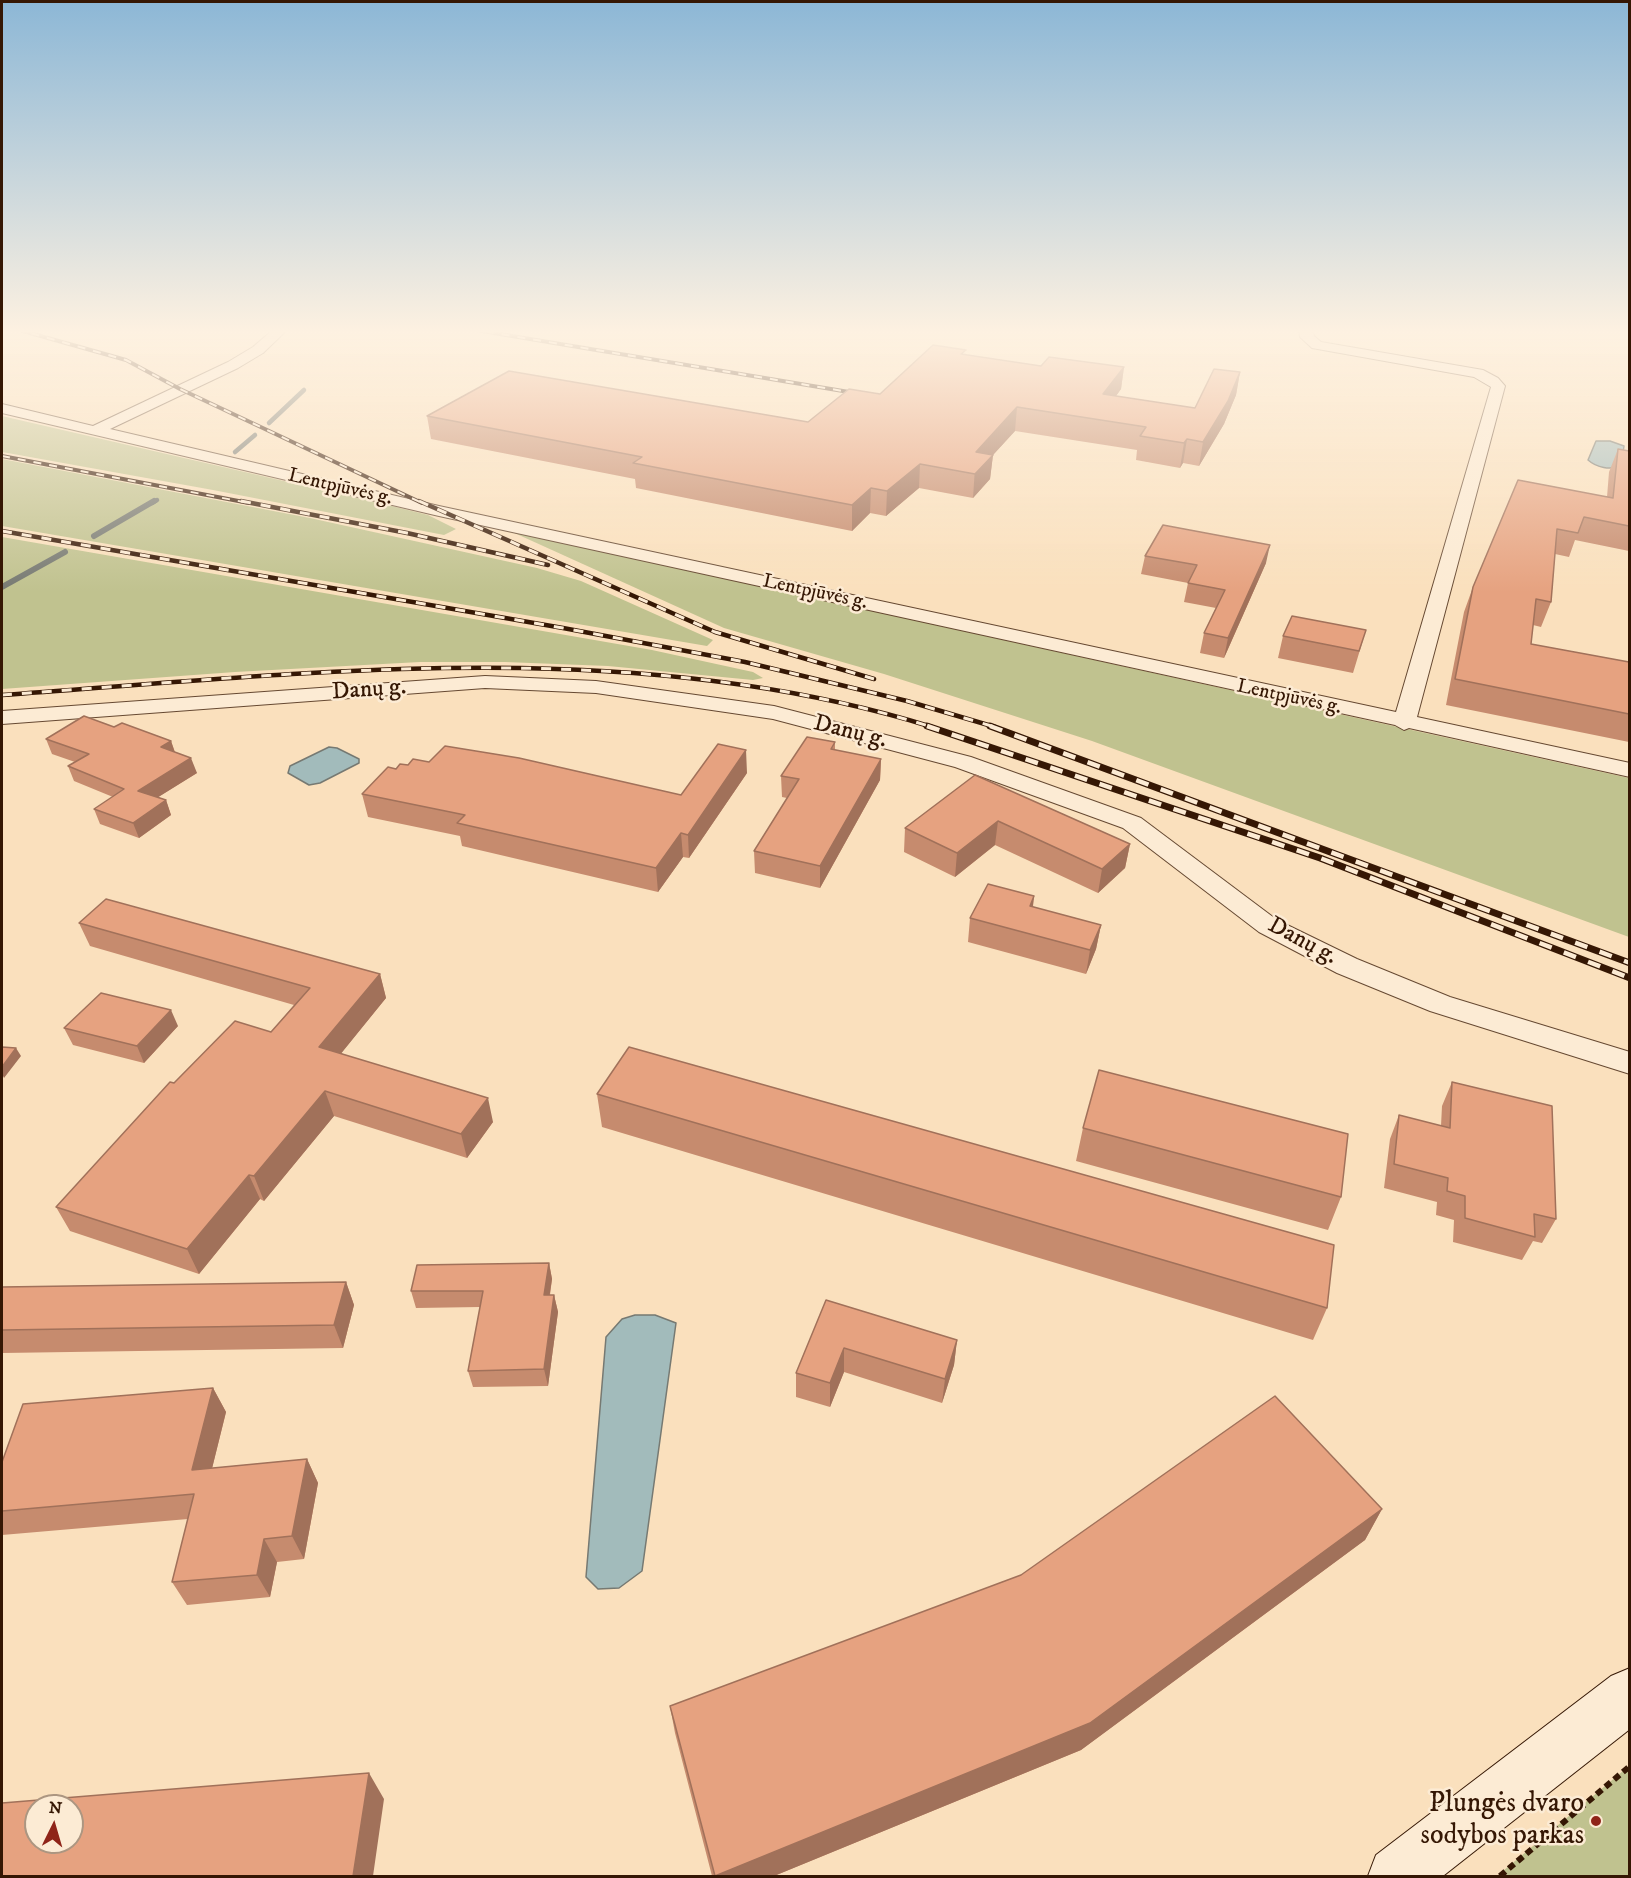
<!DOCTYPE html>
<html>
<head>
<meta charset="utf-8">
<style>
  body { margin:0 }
  #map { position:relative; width:1631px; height:1878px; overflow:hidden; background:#fae0bd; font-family:"IM FELL DW Pica",serif }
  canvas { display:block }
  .frame { position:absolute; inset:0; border:3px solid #351704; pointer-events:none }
  .north { position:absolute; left:24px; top:1794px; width:60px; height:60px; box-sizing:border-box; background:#fcebd4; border:2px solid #ac9681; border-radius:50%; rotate:5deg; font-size:16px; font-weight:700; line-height:24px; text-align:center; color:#351704 }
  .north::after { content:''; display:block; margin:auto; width:21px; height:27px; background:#8f2418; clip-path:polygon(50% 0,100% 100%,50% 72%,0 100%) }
</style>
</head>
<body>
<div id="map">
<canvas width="1631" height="1878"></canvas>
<div class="frame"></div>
<div class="north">N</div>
</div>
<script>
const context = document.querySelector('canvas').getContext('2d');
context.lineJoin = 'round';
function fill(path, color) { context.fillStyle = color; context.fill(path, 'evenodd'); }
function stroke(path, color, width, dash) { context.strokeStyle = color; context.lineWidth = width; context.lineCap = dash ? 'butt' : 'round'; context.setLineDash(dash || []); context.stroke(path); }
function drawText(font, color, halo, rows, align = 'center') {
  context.font = font + ' "IM FELL DW Pica",serif'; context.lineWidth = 5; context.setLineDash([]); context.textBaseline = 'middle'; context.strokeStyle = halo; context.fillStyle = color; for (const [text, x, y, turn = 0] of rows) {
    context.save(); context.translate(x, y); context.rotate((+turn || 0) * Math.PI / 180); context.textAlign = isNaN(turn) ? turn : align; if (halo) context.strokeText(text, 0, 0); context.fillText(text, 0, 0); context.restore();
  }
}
fill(new Path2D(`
  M2 416 388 505 428 515 456 529 444 535 213 490 2 452Z
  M2 459 310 518 537 568 581 581 713 640 707 646 2 526Z
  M510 531 1629 778V937L1092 741 884 674 724 628Z
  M2 537 652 650 753 672 763 678 753 680 608 666 505 662H420L235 672 2 689Z
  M1629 1766V1876H1497Z`), '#c0c28f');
const water = new Path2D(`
  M1596 441H1610L1624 446 1621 466C1610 470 1597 468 1588 460Z
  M329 747 337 748 359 759V763L320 783 309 785 288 773 290 766Z
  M635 1315H655L676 1323 642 1571 619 1588 598 1589 586 1577 606 1337 622 1319Z`);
fill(water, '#a2bbbb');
stroke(water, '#767972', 1.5);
stroke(new Path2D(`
  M269 423 304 390
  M235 452 255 435
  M152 503 157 500`), '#767972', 4.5);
stroke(new Path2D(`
  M94 536 154 501
  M2 587 65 552`), '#767972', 6);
const minor = new Path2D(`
  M274 329H288L263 353 238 368 110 429 439 506 1396 712 1491 387 1474 377 1312 348 1300 337 1299 329H1312L1314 336 1321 342 1483 370 1498 378 1505 386 1417 717 1630 763V777L1409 728 1404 730 1395 725 439 516 2 413V404L93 426 228 362 253 347Z
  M485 676 596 681 774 706 971 757 1141 818 1277 920 1357 959 1450 997 1630 1052V1074L1430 1011 1337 973 1259 932 1123 828 955 767 773 719 596 693 485 688 2 724V711Z`);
const secondary = new Path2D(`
  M1630 1668V1729L1443 1876H1368L1376 1855 1611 1676Z`);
stroke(minor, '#664932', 2);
stroke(secondary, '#351704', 2);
stroke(new Path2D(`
  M1500 1876 1630 1766`), '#351704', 6, [7, 4.5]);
fill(minor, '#fcebd4');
fill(secondary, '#fcebd4');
const railFar2 = new Path2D(`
  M16 329 126 360 180 389 422 503
  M470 329 861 394
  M2 456 249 503`);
const railFar1 = new Path2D(`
  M241 501 407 533 548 565
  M419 501 715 632 874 679
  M2 531 563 628 745 662 907 701 995 727
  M2 695C309 673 632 634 932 727`);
const rail = new Path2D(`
  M927 726 1320 858 1630 978
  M990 726 1630 963`);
stroke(railFar2, '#351704', 4);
stroke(railFar1, '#351704', 4.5);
stroke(rail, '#351704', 7);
stroke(railFar2, '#fcebd4', 2, [8]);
stroke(railFar1, '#fcebd4', 3, [10]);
stroke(rail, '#fcebd4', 4.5, [13]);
fill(new Path2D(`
  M965 355 1041 366 1124 367 1121 389 1116 396 1195 408 1240 372 1236 395 1224 424 1199 466 1183 463 1180 468 1136 460 1137 450 1015 431 993 455 990 479 973 498 919 488 886 516 870 513 852 531 636 488 635 479 431 439 427 416 808 422 880 394Z
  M1618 449 1629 451V551L1575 540 1569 557 1555 554 1551 602 1541 627 1533 625 1531 644 1629 662V742L1446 705 1464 612 1473 587 1518 480 1607 497 1609 472Z
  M1145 556 1266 563 1224 658 1200 653 1204 633 1216 608 1184 602 1188 583 1141 574Z
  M1366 630 1353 673 1278 658 1283 636Z
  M114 727 171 741 175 752 197 773 158 797 166 800 171 815 139 838 100 824 94 809 113 797 74 781 68 766 75 762 52 754 46 739Z
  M835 742V750L881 759 880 780 820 888 755 873 754 851 787 798 782 797 781 776Z
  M429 762 681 795 747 773 689 858 683 857 658 892 462 846 460 836 368 817 362 794 396 769 408 765Z
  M975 775 1130 844 1125 868 1098 893 995 845 955 877 904 852 905 828Z
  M1034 896 1033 907 1101 925 1096 949 1086 974 968 942 970 918Z
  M79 923 380 974 386 998 341 1053 493 1122 467 1158 334 1116 264 1201 260 1199 199 1274 70 1231 56 1207 174 1083 271 1032 294 1005 90 946Z
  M178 1026 144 1063 73 1045 64 1028Z
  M1452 1082 1556 1219 1542 1243 1533 1241 1522 1260 1453 1242 1454 1220 1436 1215 1437 1202 1384 1188 1390 1139 1399 1115 1441 1126 1442 1106Z
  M597 1094 1327 1308 1313 1340 602 1127Z
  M1083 1128 1341 1197 1328 1230 1076 1161Z
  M549 1263 552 1279 550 1295H554L558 1312 548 1386 473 1387 468 1371 480 1307 416 1308 411 1291Z
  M346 1282 354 1305 343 1348 2 1353V1287Z
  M826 1300 957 1340 954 1365 942 1403 844 1372 830 1407 796 1397V1373Z
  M213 1388 226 1412 212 1468 307 1459 318 1483 304 1559 277 1562 270 1597 187 1605 172 1582 188 1519 2 1535V1511Z
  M1382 1509 1365 1540 1081 1750 774 1876H712L675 1733 670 1706Z`), '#c68b6e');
fill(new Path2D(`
  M1124 367 1121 389 1100 418 1103 394Z
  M1240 372 1236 395 1224 424 1199 466 1203 442Z
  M1017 407 1015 431 993 455 990 479 973 498 976 452Z
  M1187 439 1183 463 1180 468 1184 443Z
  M920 464 919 488 886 516 887 491Z
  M871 488 870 513 852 531V505Z
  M1270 545 1266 563 1224 658 1228 638Z
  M171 741 176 756 161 747Z
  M746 750 747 773 689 858 688 835Z
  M191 758 197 773 144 806 138 791Z
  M881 759 880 780 820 888V866Z
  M166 800 171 815 139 838 133 823Z
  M998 821 995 845 955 877 957 853Z
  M681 833 683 857 658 892 656 868Z
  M1130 844 1125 868 1098 893 1102 869Z
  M1034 896 1031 921 1030 906Z
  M1101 925 1096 949 1086 974 1090 950Z
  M380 974 386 998 327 1071 319 1047Z
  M171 1010 178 1026 144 1063 137 1046Z
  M16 1048 21 1056 4 1078 2 1074V1067Z
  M325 1091 334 1116 264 1201 254 1176Z
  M488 1098 493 1122 467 1158 461 1134Z
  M249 1175 260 1199 199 1274 187 1249Z
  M549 1263 552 1279 547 1312 544 1295Z
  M346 1282 354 1305 343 1348 334 1325Z
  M554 1295 558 1312 548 1386 544 1369Z
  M957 1340 954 1365 942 1403 945 1379Z
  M844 1348V1372L830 1407V1383Z
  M213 1388 226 1412 206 1493 192 1470Z
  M307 1459 318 1483 304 1559 292 1536Z
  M1382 1509 1365 1540 1081 1750 774 1876H715Z
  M264 1539 277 1562 270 1597 257 1575Z
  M369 1773 384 1799 373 1876H353Z`), '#a1715a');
const building = new Path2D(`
  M933 345 966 350 961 354 1041 366 1049 357 1124 367 1103 394 1195 408 1214 369 1240 372 1228 401 1203 442 1187 439 1184 443 1140 436 1146 427 1017 407 976 452 993 455 975 474 920 464 887 491 871 488 852 505 633 463 642 457 427 416 509 371 808 422 849 389 880 394Z
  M1618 449 1629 451V526L1584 517 1578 533 1557 529 1551 602 1536 599 1531 644 1629 662V714L1455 679 1473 587 1518 480 1613 498Z
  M1163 525 1270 545 1228 638 1204 633 1225 590 1188 583 1197 565 1145 556Z
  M1292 616 1366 630 1359 651 1283 636Z
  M84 716 114 727 122 723 171 741 161 747 191 758 138 791 166 800 133 823 94 809 124 789 68 766 89 754 46 739Z
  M807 737 835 742 831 749 881 759 820 866 754 851 799 779 781 776Z
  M718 744 746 750 688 835 681 833 656 868 457 823 465 815 362 794 388 767 396 769 400 764 408 765 413 759 429 762 445 746 519 758 681 795Z
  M975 775 1130 844 1102 869 998 821 957 853 905 828Z
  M988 884 1034 896 1030 906 1101 925 1090 950 970 918Z
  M106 899 380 974 319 1047 488 1098 461 1134 325 1091 254 1176 249 1175 187 1249 56 1207 170 1082 174 1083 235 1021 271 1032 310 988 79 923Z
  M101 993 171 1010 137 1046 64 1028Z
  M2 1047 16 1048 2 1067Z
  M629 1047 1334 1245 1327 1308 597 1094Z
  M1099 1070 1348 1134 1341 1197 1083 1128Z
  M1452 1082 1552 1106 1556 1219 1534 1214 1535 1237 1465 1218V1196L1447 1191 1448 1178 1394 1164 1399 1115 1450 1128Z
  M549 1263 544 1295H554L544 1369 468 1371 483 1291H411L417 1265Z
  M346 1282 334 1325 2 1330V1287Z
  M826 1300 957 1340 945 1379 844 1348 830 1383 796 1373Z
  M213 1388 192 1470 307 1459 292 1536 264 1539 257 1575 172 1582 194 1494 2 1511V1462L23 1404Z
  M1275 1396 1382 1509 1090 1723 715 1876 670 1706 1021 1575Z
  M369 1773 353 1876H2V1803ZM36 1806H72V1842H36Z`);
fill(building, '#e6a280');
stroke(building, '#a1715a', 1.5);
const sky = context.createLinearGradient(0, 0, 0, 592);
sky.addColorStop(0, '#8cb7d6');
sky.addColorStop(0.56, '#fdf1e1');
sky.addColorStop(1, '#fdf1e100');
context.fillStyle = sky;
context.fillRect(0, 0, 1631, 592);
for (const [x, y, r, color] of [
  [1596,1821,6,"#8f2418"]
]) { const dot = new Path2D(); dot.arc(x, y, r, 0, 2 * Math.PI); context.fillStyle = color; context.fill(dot); stroke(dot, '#fcebd4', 2); }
drawText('20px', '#351704', '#fcebd4', [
  ["Lentpjūvės g.",340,488,13],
  ["Lentpjūvės g.",815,593,12],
  ["Lentpjūvės g.",1289,698,12]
]);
drawText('24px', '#351704', '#fcebd4', [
  ["Danų g.",369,691,-4],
  ["Danų g.",850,733,14],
  ["Danų g.",1302,942,28]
]);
drawText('28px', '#351704', '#fcebd4', [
  ["Plungės dvaro",1584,1805],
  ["sodybos parkas",1584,1837]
], 'right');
</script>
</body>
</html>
